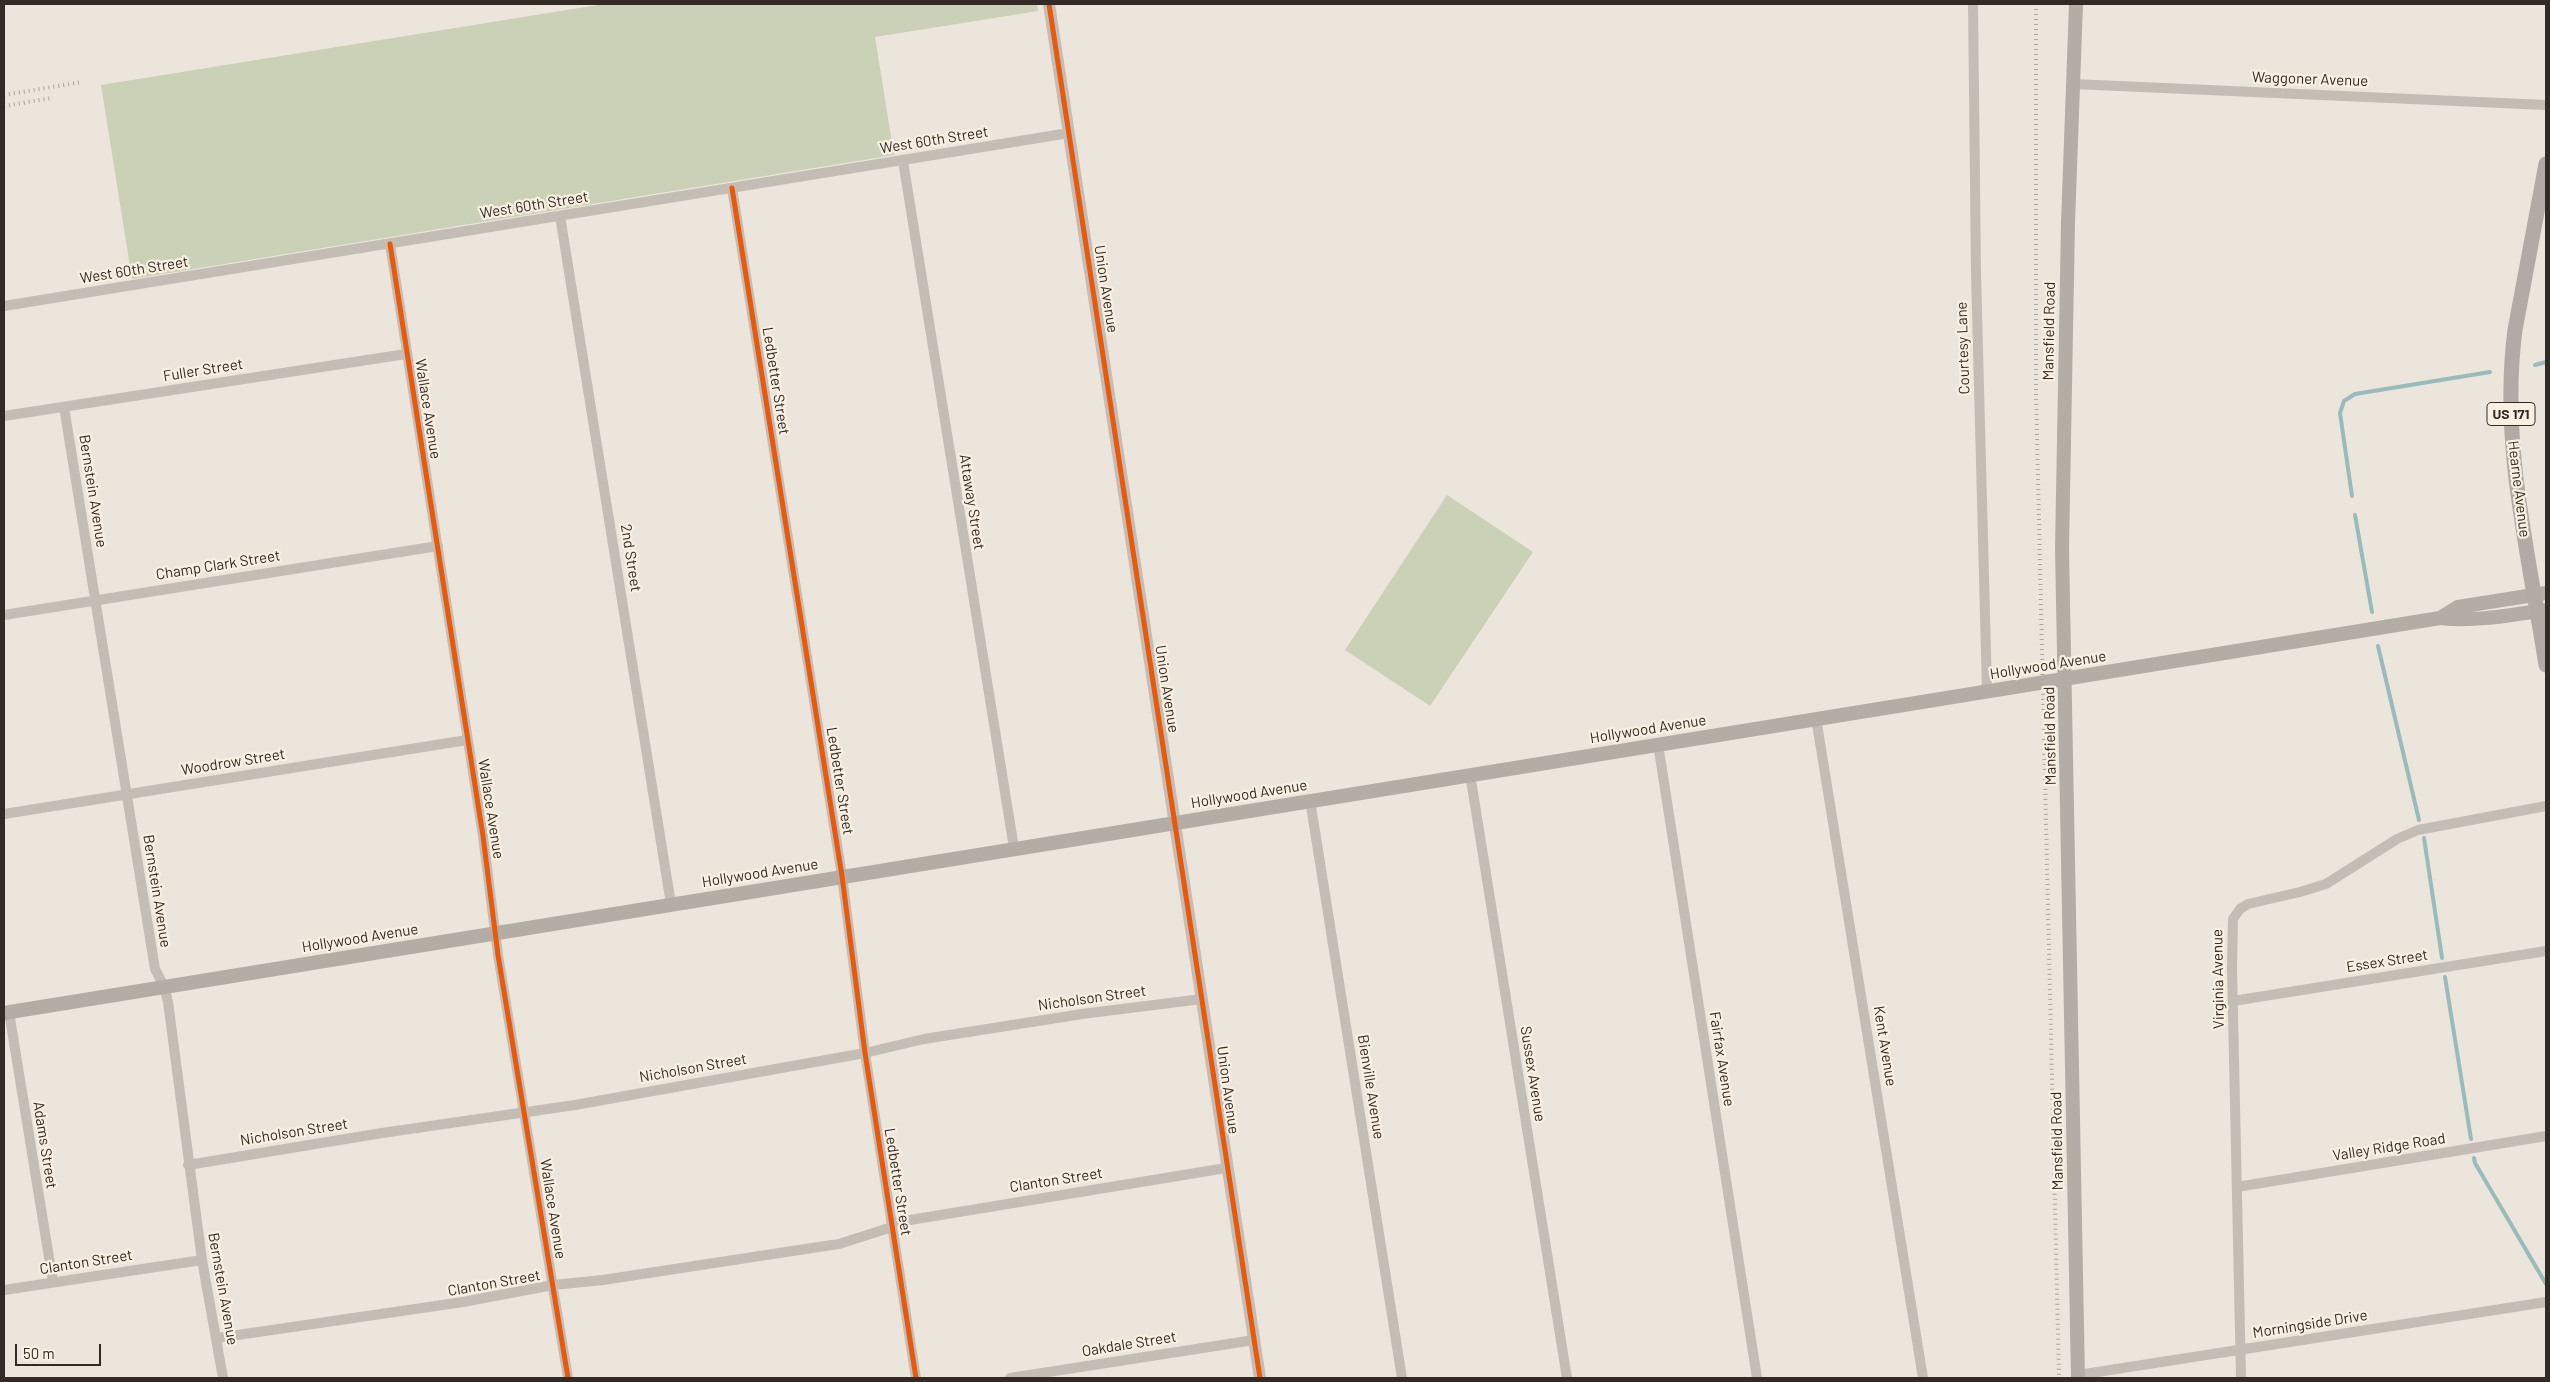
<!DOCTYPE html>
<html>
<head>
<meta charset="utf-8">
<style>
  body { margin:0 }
  #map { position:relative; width:2550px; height:1382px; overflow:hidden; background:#ebe5dc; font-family:Barlow,sans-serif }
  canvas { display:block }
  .frame { position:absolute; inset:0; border:5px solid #332a25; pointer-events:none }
  .scale { position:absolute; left:15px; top:1344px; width:86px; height:22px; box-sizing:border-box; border:2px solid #332a25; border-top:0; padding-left:6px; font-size:15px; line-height:18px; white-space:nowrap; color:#332a25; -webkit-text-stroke:4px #f9f0e2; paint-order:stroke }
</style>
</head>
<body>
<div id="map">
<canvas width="2550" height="1382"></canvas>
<div class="frame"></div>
<div class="scale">50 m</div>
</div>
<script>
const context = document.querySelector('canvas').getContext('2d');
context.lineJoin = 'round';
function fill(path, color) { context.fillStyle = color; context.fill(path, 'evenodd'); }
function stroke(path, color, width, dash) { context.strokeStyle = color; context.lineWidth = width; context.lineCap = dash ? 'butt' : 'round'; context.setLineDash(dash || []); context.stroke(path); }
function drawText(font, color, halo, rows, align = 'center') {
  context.font = font + ' Barlow,sans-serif'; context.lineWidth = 4.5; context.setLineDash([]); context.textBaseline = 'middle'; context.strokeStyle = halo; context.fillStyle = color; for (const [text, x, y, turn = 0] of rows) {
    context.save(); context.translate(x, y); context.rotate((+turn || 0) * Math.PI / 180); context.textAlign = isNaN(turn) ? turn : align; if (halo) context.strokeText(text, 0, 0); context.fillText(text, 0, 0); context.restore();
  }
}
fill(new Path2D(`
  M604 4H1037L1038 11 875 37 894 155 132 279 101 85Z
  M1447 495 1533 552 1430 706 1345 650Z`), '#cbd1b6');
stroke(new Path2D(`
  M2535 365 2546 362
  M2352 496 2340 413 2344 401 2355 394 2490 372
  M2355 515 2372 612
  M2378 646 2419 820
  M2424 838 2442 958
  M2445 977 2471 1139
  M2474 1158 2475 1163 2546 1284`), '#98bbbc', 4);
stroke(new Path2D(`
  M1973 4 1976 273 1987 691
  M2073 84 2546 105
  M903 161 1014 848
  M732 188 842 876 865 1053 916 1378
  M560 216 671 904
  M390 244 483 836 498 955 568 1378
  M4 306 1069 133
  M64 407 155 969 164 986 168 1002 202 1260 223 1378
  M4 416 406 354
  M4 615 438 546
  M1816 718 1923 1378
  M1658 744 1757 1378
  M1470 774 1567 1378
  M1310 800 1402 1378
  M4 814 467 740
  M2233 1001 2546 951
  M9 1012 53 1282
  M188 1165 382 1133 575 1105 865 1053 924 1039 1082 1014 1202 999
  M2237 1187 2546 1136
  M892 1223 1226 1168
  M4 1290 202 1260
  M217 1338 463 1302 553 1285 603 1280 812 1248 839 1244 892 1227
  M2078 1375 2546 1302
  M1010 1378 1254 1340
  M2241 1378 2232 968 2233 919 2240 909 2248 904 2300 892 2326 884 2397 839 2418 830 2546 806`), '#c3bdb6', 10);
stroke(new Path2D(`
  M1049 4 1260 1378`), '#c3bdb6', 12);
stroke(new Path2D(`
  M2076 4 2068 223 2062 549 2078 1378
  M2440 618 2458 607 2546 593
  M4 1013 2440 618C2475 622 2511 615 2546 610`), '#b4ada6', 14);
stroke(new Path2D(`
  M2546 164 2515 330C2500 443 2529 555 2546 665`), '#b2aba5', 15);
stroke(new Path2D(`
  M2036 4V393L2059 1378
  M4 95 82 82
  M4 106 52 98`), '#aba5a0', 4, [1, 4]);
stroke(new Path2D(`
  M1049 4 1260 1378
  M732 188 842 876 865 1053 916 1378
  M390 244 483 836 498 955 568 1378`), '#e8590c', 5);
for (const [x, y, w] of [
  [2511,414,48]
]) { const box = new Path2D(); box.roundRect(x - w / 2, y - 11.5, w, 23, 4); context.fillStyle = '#f9f0e2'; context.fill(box); stroke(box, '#332a25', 1); }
drawText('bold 14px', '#332a25', null, [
  ["US 171",2511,414]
]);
drawText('15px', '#332a25', '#f9f0e2', [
  ["Waggoner Avenue",2310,79,2],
  ["West 60th Street",934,140,-9],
  ["West 60th Street",534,205,-9],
  ["West 60th Street",134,270,-9],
  ["Union Avenue",1106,289,81],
  ["Mansfield Road",2049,331,-89],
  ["Courtesy Lane",1963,348,-92],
  ["Fuller Street",203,370,-9],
  ["Ledbetter Street",776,381,81],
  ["Wallace Avenue",428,409,81],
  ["Hearne Avenue",2519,489,83],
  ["Bernstein Avenue",93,491,81],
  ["Attaway Street",972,502,81],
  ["2nd Street",631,558,81],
  ["Champ Clark Street",218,565,-9],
  ["Hollywood Avenue",2048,665,-9],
  ["Union Avenue",1167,689,81],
  ["Hollywood Avenue",1648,729,-9],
  ["Mansfield Road",2050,736,-91],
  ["Woodrow Street",233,762,-9],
  ["Ledbetter Street",840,781,81],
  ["Hollywood Avenue",1249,794,-9],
  ["Wallace Avenue",491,809,81],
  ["Hollywood Avenue",760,873,-9],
  ["Bernstein Avenue",157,891,81],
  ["Hollywood Avenue",360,938,-9],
  ["Essex Street",2387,961,-9],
  ["Virginia Avenue",2218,979,-91],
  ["Nicholson Street",1092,998,-8],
  ["Kent Avenue",1885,1046,81],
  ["Fairfax Avenue",1722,1059,81],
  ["Nicholson Street",693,1068,-10],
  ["Sussex Avenue",1533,1074,81],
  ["Bienville Avenue",1371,1087,81],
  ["Union Avenue",1228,1090,82],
  ["Nicholson Street",294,1132,-9],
  ["Mansfield Road",2057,1141,-91],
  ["Adams Street",45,1145,81],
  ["Valley Ridge Road",2389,1147,-9],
  ["Clanton Street",1056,1180,-9],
  ["Ledbetter Street",898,1182,81],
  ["Wallace Avenue",553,1209,81],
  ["Clanton Street",86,1262,-9],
  ["Clanton Street",494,1283,-10],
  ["Bernstein Avenue",223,1289,80],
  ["Morningside Drive",2310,1324,-9],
  ["Oakdale Street",1129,1344,-9]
]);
</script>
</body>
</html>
